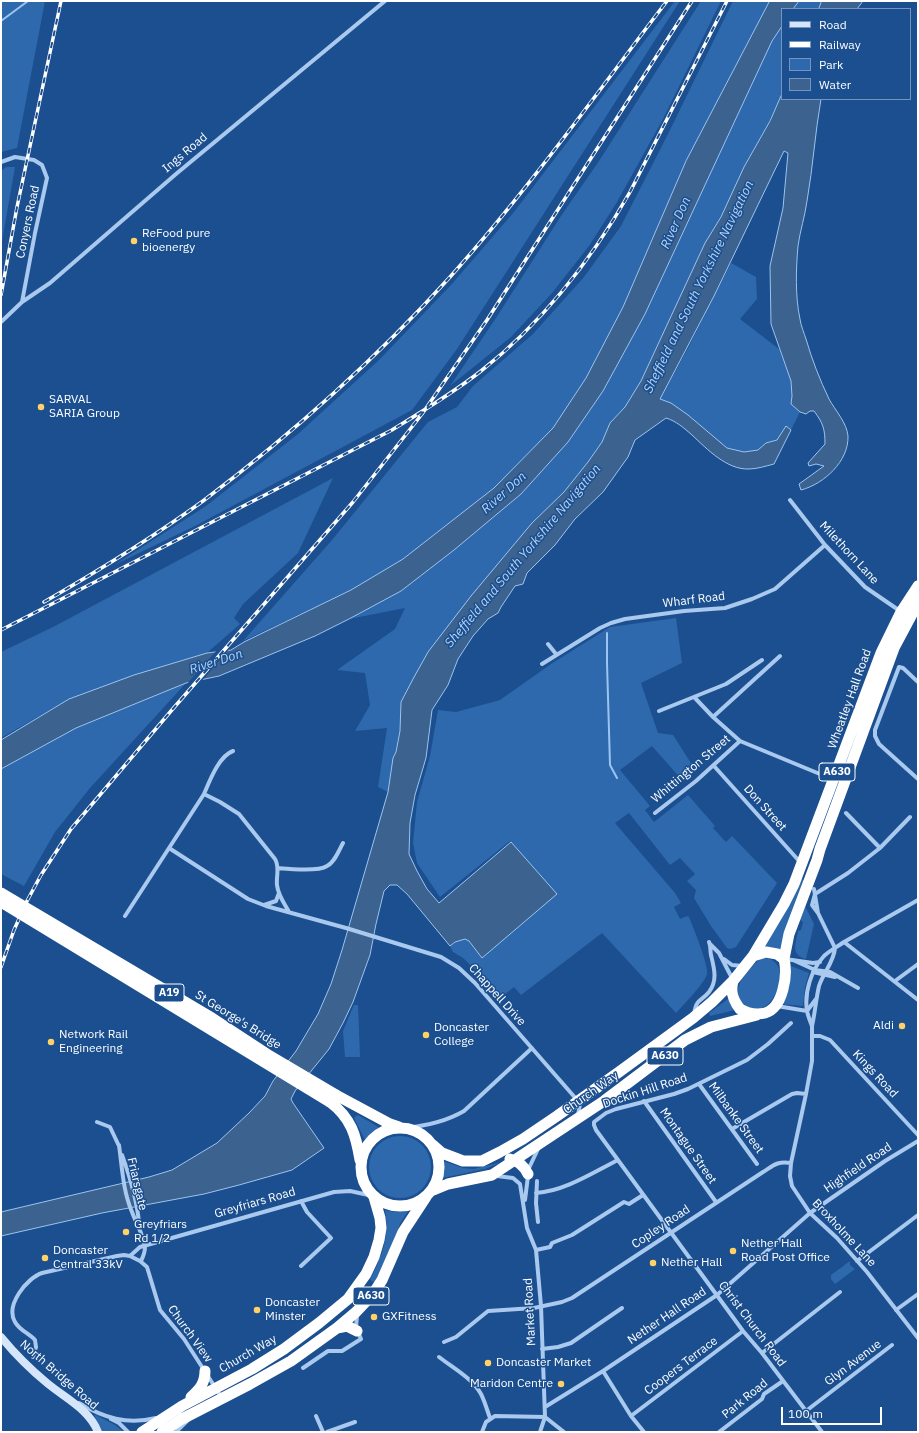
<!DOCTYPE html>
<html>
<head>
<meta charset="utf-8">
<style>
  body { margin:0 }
  #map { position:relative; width:919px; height:1433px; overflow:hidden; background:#1b4f8f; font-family:"IBM Plex Sans",sans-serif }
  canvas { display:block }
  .frame { position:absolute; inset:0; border:2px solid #fff; pointer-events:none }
  .legend { position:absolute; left:781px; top:8px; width:130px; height:92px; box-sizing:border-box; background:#1b4f8f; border:1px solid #7695bc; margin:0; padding:5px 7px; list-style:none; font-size:12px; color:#fff }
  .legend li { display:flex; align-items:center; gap:8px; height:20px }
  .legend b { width:20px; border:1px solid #7695bc }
  .scale { position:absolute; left:781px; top:1407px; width:101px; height:18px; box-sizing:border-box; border:2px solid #fff; border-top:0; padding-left:5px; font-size:12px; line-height:14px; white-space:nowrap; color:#fff; -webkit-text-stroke:3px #1b4f8f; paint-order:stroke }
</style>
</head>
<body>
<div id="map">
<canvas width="919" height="1433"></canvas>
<div class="frame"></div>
<ul class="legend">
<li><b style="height:5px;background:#d6e6fa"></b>Road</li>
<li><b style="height:5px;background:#fff"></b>Railway</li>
<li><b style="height:11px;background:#2e69ad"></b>Park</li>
<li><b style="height:11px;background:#3c6290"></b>Water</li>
</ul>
<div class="scale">100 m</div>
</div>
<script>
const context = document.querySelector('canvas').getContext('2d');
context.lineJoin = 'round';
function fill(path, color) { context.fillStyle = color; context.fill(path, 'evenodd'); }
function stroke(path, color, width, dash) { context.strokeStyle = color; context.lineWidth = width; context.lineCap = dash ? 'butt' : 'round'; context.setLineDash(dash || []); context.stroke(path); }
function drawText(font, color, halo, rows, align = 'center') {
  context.font = font + ' "IBM Plex Sans",sans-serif'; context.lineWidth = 3; context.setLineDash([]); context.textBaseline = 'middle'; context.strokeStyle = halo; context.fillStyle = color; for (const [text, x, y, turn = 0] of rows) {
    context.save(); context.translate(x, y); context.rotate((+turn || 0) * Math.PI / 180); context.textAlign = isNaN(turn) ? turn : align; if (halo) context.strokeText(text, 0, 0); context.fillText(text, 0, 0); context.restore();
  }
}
fill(new Path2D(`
  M1 1H45L17 148 1 152Z
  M675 1H680L457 349 412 410 195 526 114 565 206 506 298 434 379 360 451 285 514 212Z
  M701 1H721L663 119 617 202 589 246 552 293 511 337 450 386 496 318 561 216 599 161Z
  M733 1H770L686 161 623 307 586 378 553 428 494 488 403 559 351 590 243 641 332 540 428 422 457 407 473 386 533 334 584 277 621 226 668 134Z
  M799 1H822L819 9H793Z
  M782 26V94L770 120 744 167 721 217 705 243 641 381 625 407 610 423 602 442 588 462 564 492 532 523 428 652 401 702 400 731 396 752 393 758 388 792 378 787 387 728 355 731 370 705 365 673 337 670 395 629 405 608 349 619 401 591 454 550 521 494 568 442 603 391 645 314 772 41Z
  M6 167H15L1 247V171Z
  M731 263 756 277 757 299 740 319 779 349 791 381 792 396 791 404 800 412 791 430 786 427 777 440 766 443 758 450 744 452 727 448 660 399 686 352Z
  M333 478 298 553 243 604 234 618 240 624 207 653 134 675 69 699 1 738V652L53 627Z
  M676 618 682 663 641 683 658 733 673 735 696 771 682 780 652 746 620 770 650 806 645 810 654 822 688 795 715 826 713 828 726 842 732 836 777 883 736 947 730 949 727 948 711 926 694 898 696 890 687 881 695 874 680 858 670 865 629 813 615 823 675 893 681 903 674 907 680 919 687 916 689 917C693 927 709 966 707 974 705 983 683 1005 676 1013L602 933 521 995 514 987 500 998 484 978 463 958 453 952 450 946 455 942 465 939 469 941 482 958 556 894 510 841 440 897 417 863 413 843 417 802 430 756 438 710 456 712 500 700 551 664 610 627Z
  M186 683 90 788 55 832 24 886 1 874V769L76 728Z
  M801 879 804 880 781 951 763 947 780 922Z
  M805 906 814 924 806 959C790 955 796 944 798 931L801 930 803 922 800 920Z
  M765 958C790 960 780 1001 762 1008 756 1011 750 1007 744 1006 733 990 739 982 750 969 755 964 758 959 765 958Z
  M791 966 809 973 805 987 803 1006 781 1004 787 990Z
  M728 999 735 1010 710 1016 709 1013Z
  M354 1005H358L360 1057H345L343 1031Z
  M358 1115 380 1128 370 1135 365 1140 354 1118 356 1116Z
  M369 1167a31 31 0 1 1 62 0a31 31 0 1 1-62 0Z
  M443 1161 463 1168 473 1169 502 1162 485 1169 442 1178Z
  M385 1210 393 1212 408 1211 401 1222 376 1283 370 1280C382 1256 390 1237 385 1210Z
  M850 1261V1265L855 1269 835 1284 831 1279V1275Z
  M94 1415H96L115 1425 124 1432H103Z`), '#2e69ad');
const water = new Path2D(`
  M770 1H799L793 9H782V26L772 41 645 314 603 391 568 442 521 494 454 550 401 591 349 619 315 636 219 676 186 683 76 728 1 769V740L69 699 134 675 207 653 231 650 244 642 351 590 403 559 494 488 553 428 586 378 623 307 686 161Z
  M822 1H863L857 9H819Z
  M782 94V99H821C815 133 813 167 807 201 805 216 800 231 798 246 796 269 795 296 800 319 801 326 804 333 806 339 812 360 820 380 829 399 835 410 847 423 848 436 849 461 824 484 801 490L799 484 824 466 816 464 809 466 808 463 825 444C825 429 823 423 814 411H810L806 414 800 412 791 404 792 396 791 381 771 324 770 266 783 208 788 153 784 151 714 296 660 399 671 403 688 415 727 448 744 452 758 450 766 443 777 440 786 426 791 430 774 464C766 466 757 469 749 469 727 470 707 449 692 435 684 428 676 421 666 418L635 440 628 457 603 492 575 519 555 545 527 573 523 584 515 586 501 607 498 613 488 619 473 636 458 659 448 685 432 710 426 758 415 795 410 823 409 854 417 871 427 889 439 903 511 842 557 894 482 958 469 941 465 939 455 942 450 946 407 894 397 885H390L384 891 376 924 370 955 353 1002 343 1023 329 1049 295 1091 291 1099 293 1103 324 1148 292 1170 239 1185 204 1194 102 1213 1 1236V1212L149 1177 172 1170 217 1143 249 1113 265 1096 273 1081 296 1051 318 1014 331 984 342 950 388 792 393 758 396 752 400 731 401 702 413 679 428 652 471 596 532 523 564 492 588 462 602 442 610 423 625 407 641 381 705 243 721 217 744 167 770 121Z`);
fill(water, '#3c6290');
stroke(water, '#9cc4f0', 1);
fill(new Path2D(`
  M231 647 201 682 186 685 217 650Z`), '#1b4f8f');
stroke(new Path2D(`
  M1 21 28 1
  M607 633V663L610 765 617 778`), '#9cc4f0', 2);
stroke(new Path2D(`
  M1 162 15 157 34 160 42 165 47 178 35 233 22 302
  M1 322 22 302 50 283 176 174 385 1
  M790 500 825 545 865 587 900 611
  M548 644 556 654
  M542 664 600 628 611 623 625 619 684 611 725 608 752 599 775 589 825 545
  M918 682 903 668 899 667 875 730V736L879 744 918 779
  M695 698 713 717 740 741 832 779
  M659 711 726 684 762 660
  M713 717 780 656
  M714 766 800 862
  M204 794 220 802 239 814 275 859C280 867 276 876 277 885 278 895 284 903 289 912
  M655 813 696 781 740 741
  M846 813 880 848
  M169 848 248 899 266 906 346 928 441 957 459 968 475 983 578 1101 580 1104 578 1115
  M278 868C289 869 318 872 327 866 335 862 339 850 343 843
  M814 889 818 913
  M815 894 812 905 818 913 835 948C834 962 823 973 819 986 816 999 815 1013 812 1026 810 1021 808 1016 807 1011 804 993 811 970 824 956 829 951 837 947 844 942L918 900
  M815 894 848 873 880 848 910 817
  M264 905 276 901 279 893
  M125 916 204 794C210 780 219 756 233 751
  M844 942 918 1000
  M710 944 719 953 733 980
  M724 959 732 965 743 966
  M785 959 813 963 820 962
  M793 960 815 970 830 972 858 988
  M813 972 835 977
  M895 981 918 964
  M777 1006 807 1011 816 999
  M694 1015C696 998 701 1002 709 992 718 980 714 968 711 955 710 951 711 946 709 942
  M791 1023 768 1044 747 1060 688 1089 674 1094 616 1109 606 1113 594 1122V1125L596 1130 743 1331 762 1353 822 1432
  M812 1026V1061L806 1094 791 1163 790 1176 792 1186 810 1213 837 1238 867 1272 918 1338
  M812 1036H820L830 1040 918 1135
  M699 1084 757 1164
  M644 1101 716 1202
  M97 1122 110 1127 119 1146
  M405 1128C425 1126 447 1121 464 1111L532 1048
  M732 1129 792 1094 797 1093 806 1094
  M119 1145C122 1167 123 1191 132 1212 136 1223 143 1234 145 1247 145 1252 143 1257 141 1261
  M122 1155C130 1177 137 1200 139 1223
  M497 1176 513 1178 520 1184 527 1228 536 1250 541 1306 545 1417 540 1432
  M537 1181 536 1203 538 1222
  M536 1193C565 1191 592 1173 618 1160
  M525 1200 529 1168 538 1149
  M536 1250 550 1247 552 1243 572 1235 624 1202 629 1204 643 1195
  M130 1256 140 1247 334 1192 350 1191 373 1196
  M857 1261 918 1215
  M301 1266 331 1238 307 1212 301 1201
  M896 1310 918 1294
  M444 1342 456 1337 488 1311 534 1308 562 1302 572 1298 763 1172C774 1165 777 1161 791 1163
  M542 1349 558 1347 571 1343 622 1308
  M762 1353 840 1292
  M33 1357 36 1347 35 1340C29 1333 20 1331 15 1322 5 1305 27 1278 42 1273L117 1256 124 1255 130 1256 140 1261 147 1267 160 1310 184 1339 222 1398
  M439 1357C453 1368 472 1378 481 1394 485 1402 487 1410 490 1418
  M303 1368 328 1351H342L361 1339 356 1327 357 1316
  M603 1371 631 1416 644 1432
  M79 1403C104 1418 127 1425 156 1418
  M545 1407 603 1371 717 1295 810 1213 885 1161 918 1141
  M806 1411 892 1345
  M316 1416 323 1432
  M631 1416 743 1331
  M545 1417 564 1432
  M111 1419 119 1423 128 1432
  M176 1432 189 1419
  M327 1432 355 1422
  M482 1432 486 1422 495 1416 545 1417
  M719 1432 762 1399 764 1394 783 1381`), '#a9c9ee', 4);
stroke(new Path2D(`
  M1 1337C15 1354 30 1369 47 1383 65 1398 89 1409 98 1432`), '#d6e6fa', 8);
stroke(new Path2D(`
  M753 956 784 904 794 884 881 653 901 612 918 586
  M784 959 789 934 817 860 820 849 894 648 918 603
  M336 1095 390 1124 399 1127
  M330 1102C351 1118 356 1135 360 1160
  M361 1167a39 39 0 1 1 78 0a39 39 0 1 1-78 0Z
  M433 1145 442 1153 463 1161H482L500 1152 523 1139 557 1116 619 1072 693 1018 712 1002 733 981 753 956 766 952 777 954 784 959C788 975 783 1008 765 1013 757 1015 747 1013 740 1009 733 1000 730 992 733 981
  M510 1159C519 1161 524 1166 528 1174
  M431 1191 448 1184 492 1175 604 1101 685 1040 711 1027 757 1015
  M337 1328 347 1326 357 1331
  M191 1397C200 1389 205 1383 205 1371
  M142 1432 182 1406 252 1369 284 1349 319 1323 348 1299 366 1274 374 1257 379 1240 381 1228 380 1218 374 1197
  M162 1432 182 1419 250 1384 291 1361 337 1328 356 1312 373 1294 382 1280 403 1232 426 1197`), '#fff', 11);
const rail = new Path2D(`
  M1 295 17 207 61 1
  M44 602C98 571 152 538 203 501 292 434 375 360 450 277 528 190 596 94 667 1
  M1 630 392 430C423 411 453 393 481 371 542 323 592 259 630 192L727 1
  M1 967 14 930 27 901 41 875 71 829 171 711 353 502 422 414 487 320 692 1`);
stroke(rail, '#fff', 3.5);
stroke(rail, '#1b4f8f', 2, [6]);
stroke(new Path2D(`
  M1 893 212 1018 270 1056 336 1095
  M1 902 330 1102`), '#fff', 11);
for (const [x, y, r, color] of [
  [134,241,4,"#ffd166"],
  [41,407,4,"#ffd166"],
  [902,1026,4,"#ffd166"],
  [426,1035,4,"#ffd166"],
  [51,1042,4,"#ffd166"],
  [126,1232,4,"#ffd166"],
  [733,1251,4,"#ffd166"],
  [45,1258,4,"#ffd166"],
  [653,1263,4,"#ffd166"],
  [257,1310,4,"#ffd166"],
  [374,1317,4,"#ffd166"],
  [488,1363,4,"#ffd166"],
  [561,1384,4,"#ffd166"]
]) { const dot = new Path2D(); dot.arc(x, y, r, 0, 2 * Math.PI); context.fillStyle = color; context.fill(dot); stroke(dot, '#1b4f8f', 1.5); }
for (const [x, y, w] of [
  [837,772,36],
  [169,993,30],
  [665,1056,36],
  [371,1296,36]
]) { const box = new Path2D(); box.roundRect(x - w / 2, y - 9, w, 18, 3); context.fillStyle = '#1b4f8f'; context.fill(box); stroke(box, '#fff', 1); }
drawText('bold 11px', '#fff', null, [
  ["A630",837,772],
  ["A19",169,993],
  ["A630",665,1056],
  ["A630",371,1296]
]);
drawText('12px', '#fff', '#1b4f8f', [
  ["Ings Road",185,153,-40],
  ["Conyers Road",28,222,-78],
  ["Milethorn Lane",849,553,47],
  ["Wharf Road",694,600,-7],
  ["Wheatley Hall Road",850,699,-70],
  ["Whittington Street",691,769,-40],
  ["Don Street",765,808,48],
  ["Chappell Drive",497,995,48],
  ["St George's Bridge",238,1020,32],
  ["Kings Road",875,1074,47],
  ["Dockin Hill Road",645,1091,-18],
  ["Church Way",591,1093,-35],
  ["Milbanke Street",736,1118,54],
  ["Montague Street",688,1146,55],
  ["Highfield Road",858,1168,-34],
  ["Friarsgate",137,1184,77],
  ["Greyfriars Road",255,1203,-16],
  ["Copley Road",661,1227,-34],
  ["Broxholme Lane",844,1233,47],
  ["Market Road",530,1312,-93],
  ["Nether Hall Road",667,1316,-34],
  ["Christ Church Road",752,1324,53],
  ["Church View",190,1334,54],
  ["Church Way",248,1354,-30],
  ["Glyn Avenue",853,1363,-37],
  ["Coopers Terrace",681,1366,-37],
  ["North Bridge Road",59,1375,41],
  ["Park Road",745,1399,-39]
]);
drawText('12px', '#fff', '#1b4f8f', [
  ["ReFood pure",142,234],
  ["bioenergy",142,248],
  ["SARVAL",49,400],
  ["SARIA Group",49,414],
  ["Aldi",894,1026,"right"],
  ["Doncaster",434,1028],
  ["College",434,1042],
  ["Network Rail",59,1035],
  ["Engineering",59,1049],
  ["Greyfriars",134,1225],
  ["Rd 1/2",134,1239],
  ["Nether Hall",741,1244],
  ["Road Post Office",741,1258],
  ["Doncaster",53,1251],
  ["Central 33kV",53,1265],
  ["Nether Hall",661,1263],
  ["Doncaster",265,1303],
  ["Minster",265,1317],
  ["GXFitness",382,1317],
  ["Doncaster Market",496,1363],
  ["Maridon Centre",553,1384,"right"]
], 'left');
drawText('italic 13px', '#b5d3f5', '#1b4f8f', [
  ["River Don",676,223,-66],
  ["Sheffield and South Yorkshire Navigation",699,287,-64],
  ["River Don",504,493,-42],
  ["Sheffield and South Yorkshire Navigation",523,556,-50],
  ["River Don",216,662,-18]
]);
</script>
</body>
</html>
